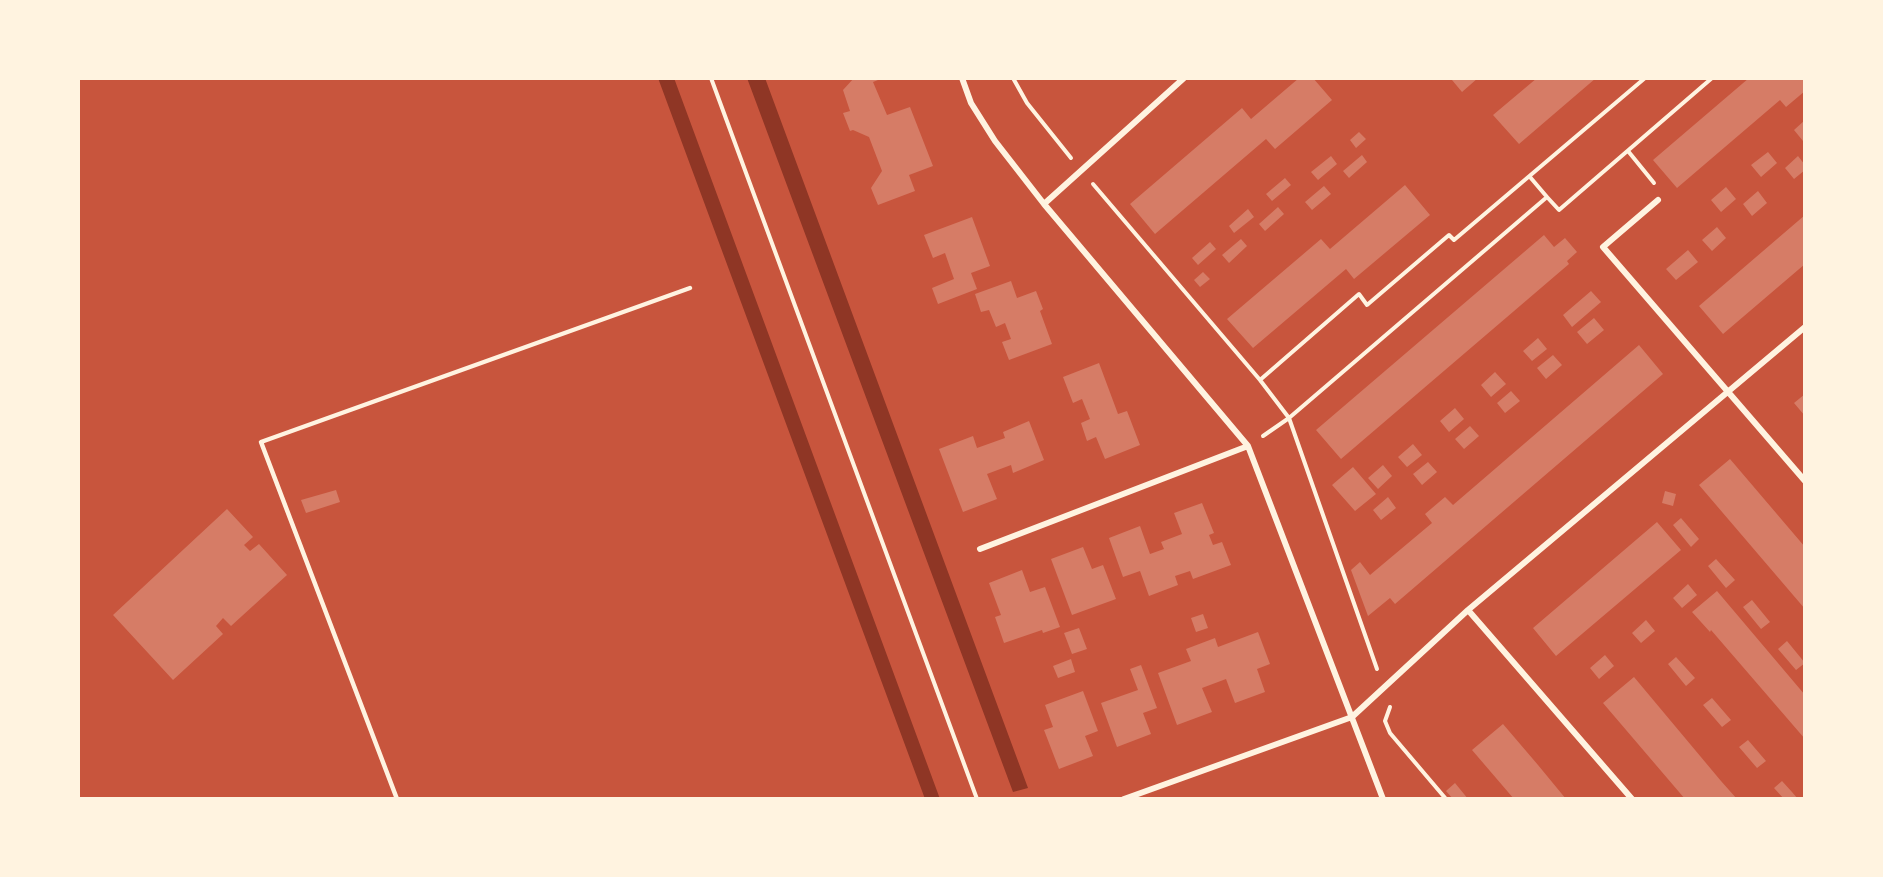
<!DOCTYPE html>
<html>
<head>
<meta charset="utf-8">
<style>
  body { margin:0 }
  #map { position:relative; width:1883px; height:877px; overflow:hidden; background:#c8553d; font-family:Montserrat,sans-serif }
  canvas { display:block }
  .frame { position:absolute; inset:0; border:80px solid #fff3e0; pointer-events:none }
</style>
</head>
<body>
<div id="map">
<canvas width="1883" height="877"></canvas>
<div class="frame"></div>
</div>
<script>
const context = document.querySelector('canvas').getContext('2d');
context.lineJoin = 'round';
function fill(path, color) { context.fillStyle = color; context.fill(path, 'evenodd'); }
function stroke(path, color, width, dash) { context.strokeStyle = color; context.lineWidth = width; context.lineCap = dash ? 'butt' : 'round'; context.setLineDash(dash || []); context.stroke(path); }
fill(new Path2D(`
  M658 78H674L940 799H925Z
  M747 78H765L1028 788 1013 792Z`), '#8f3625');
fill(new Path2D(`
  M854 78H883L873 82 887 115 910 107 933 166 909 175 915 191 878 205 871 188 882 171 869 137 853 130 850 131 843 113 850 111 843 90Z
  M1299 78H1313L1332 100 1275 149 1266 139 1155 234 1130 204 1242 108 1251 119Z
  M1454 78H1478L1462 92 1452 80Z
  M1537 78H1596L1519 144 1493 115Z
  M1749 78H1805V91L1786 107 1780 100 1677 188 1653 160Z
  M1805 120V140L1803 141 1794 130Z
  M1359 132 1366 139 1356 148 1350 140Z
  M1768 152 1777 163 1761 177 1751 165Z
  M1362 155 1367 162 1349 178 1343 171Z
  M1331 156 1337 164 1318 180 1311 172Z
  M1798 156 1805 165V170L1794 179 1785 168Z
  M1285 178 1291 185 1272 201 1266 194Z
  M1405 185 1430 215 1354 279 1346 269 1253 348 1227 319 1321 239 1330 249Z
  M1324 186 1331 194 1312 210 1305 202Z
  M1726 187 1736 199 1721 212 1711 200Z
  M1758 191 1767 203 1752 216 1743 204Z
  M1278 207 1284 214 1265 231 1259 224Z
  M1248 209 1254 217 1234 233 1229 226Z
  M1805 215V264L1723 334 1699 306Z
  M972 217 990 266 971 273 977 289 938 304 932 288 954 279 945 253 933 258 924 235Z
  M1717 227 1726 238 1712 251 1702 240Z
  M1544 235 1554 247 1565 238 1577 252 1567 261 1569 264 1341 459 1316 430Z
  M1241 239 1247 246 1229 263 1222 255Z
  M1210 242 1216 249 1198 265 1192 258Z
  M1688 250 1698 262 1676 280 1666 269Z
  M1203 272 1210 279 1200 287 1194 280Z
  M1011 281 1017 298 1036 291 1043 309 1040 311 1052 344 1009 360 1002 342 1011 339 1005 323 996 327 989 310 981 312 975 294Z
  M1591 291 1601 302 1572 327 1563 315Z
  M1594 318 1604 330 1587 344 1577 332Z
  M1538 338 1547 349 1532 361 1523 351Z
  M1639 345 1663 374 1395 604 1390 598 1368 616 1351 570 1360 562 1370 575 1432 523 1425 514 1445 497 1453 505Z
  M1553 355 1562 365 1546 379 1537 368Z
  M1099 363 1118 414 1127 411 1140 445 1105 459 1096 437 1087 441 1081 423 1090 419 1082 399 1073 403 1063 377Z
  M1495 372 1506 384 1491 397 1481 385Z
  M1511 391 1520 401 1505 413 1497 403Z
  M1805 394V416L1794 403Z
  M1455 408 1464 419 1449 432 1440 421Z
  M1029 421 1044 460 1013 473 1011 465 987 474 997 499 963 512 939 449 973 436 977 448 1005 438 1003 432Z
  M1470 426 1479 436 1464 449 1455 439Z
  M1413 444 1422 455 1407 467 1398 457Z
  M1730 459 1805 547V609L1699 485Z
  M1428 462 1437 472 1422 485 1413 474Z
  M1383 465 1392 476 1378 489 1368 478Z
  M1353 467 1376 494 1355 511 1332 485Z
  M336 490 340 502 306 513 301 500Z
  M1665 491 1676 494 1673 506 1662 503Z
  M1388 497 1396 508 1381 520 1373 510Z
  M1202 503 1214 533 1209 535 1213 545 1222 542 1231 565 1193 579 1190 571 1175 576 1178 585 1149 596 1140 571 1123 577 1109 538 1140 526 1150 554 1164 549 1161 542 1182 534 1174 513Z
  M227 509 253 537 244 545 250 551 259 544 287 575 231 626 223 618 216 626 223 634 173 680 113 615Z
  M1681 518 1699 539 1691 547 1673 525Z
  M1657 522 1681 550 1556 656 1533 628Z
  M1083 547 1092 569 1103 565 1116 599 1072 615 1051 559Z
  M1716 559 1735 580 1726 588 1708 566Z
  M1022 570 1030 592 1045 587 1060 627 1043 633 1042 630 1004 643 995 617 1001 615 989 583Z
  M1688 584 1697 595 1682 608 1673 598Z
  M1717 591 1805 695V739L1711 630 1710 632 1692 612Z
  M1752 600 1770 622 1761 629 1743 607Z
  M1203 614 1208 628 1196 632 1191 618Z
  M1646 620 1655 631 1641 643 1632 633Z
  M1079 628 1087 649 1072 654 1064 633Z
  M1258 632 1270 664 1257 669 1265 692 1235 703 1226 679 1202 688 1212 712 1177 725 1158 673 1191 661 1186 649 1215 638 1218 647Z
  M1787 641 1805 663 1796 670 1778 649Z
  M1605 655 1614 666 1599 679 1590 668Z
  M1676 657 1695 678 1686 686 1668 664Z
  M1071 659 1075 672 1058 678 1053 666Z
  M1141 665 1157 708 1143 713 1151 734 1117 747 1101 703 1138 690 1130 669Z
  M1634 677 1721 781 1737 799H1685L1603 703Z
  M1083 691 1098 731 1085 736 1093 756 1059 769 1044 730 1053 727 1045 705Z
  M1712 698 1731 720 1722 727 1703 705Z
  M1503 724 1538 765 1566 799H1514L1472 750Z
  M1748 740 1766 761 1757 768 1739 747Z
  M1782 781 1792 792 1798 799H1784L1774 788Z
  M1455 783 1464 794 1468 799H1453L1446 791Z`), '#d67c66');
stroke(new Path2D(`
  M711 78 977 799
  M1013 78 1027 103 1071 158
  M1628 151 1654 183
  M1530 177 1547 197
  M1093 184 1260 380
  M1263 436 1289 418 1547 197 1559 210 1712 78
  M1377 669 1289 418 1260 380 1359 294 1367 305 1449 235 1454 240 1645 78
  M1390 707 1385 721 1390 733 1446 799`), '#fff3e0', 4);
stroke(new Path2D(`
  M397 799 261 442 690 288`), '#fff3e0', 4.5);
stroke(new Path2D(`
  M962 78 971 103 995 141 1044 204 1248 446 1383 799
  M1658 200 1603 247 1805 481
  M1044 204 1184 78
  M980 549 1248 446
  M1468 610 1632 799
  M1124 799 1352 717 1468 610 1805 327`), '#fff3e0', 6);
</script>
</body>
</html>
